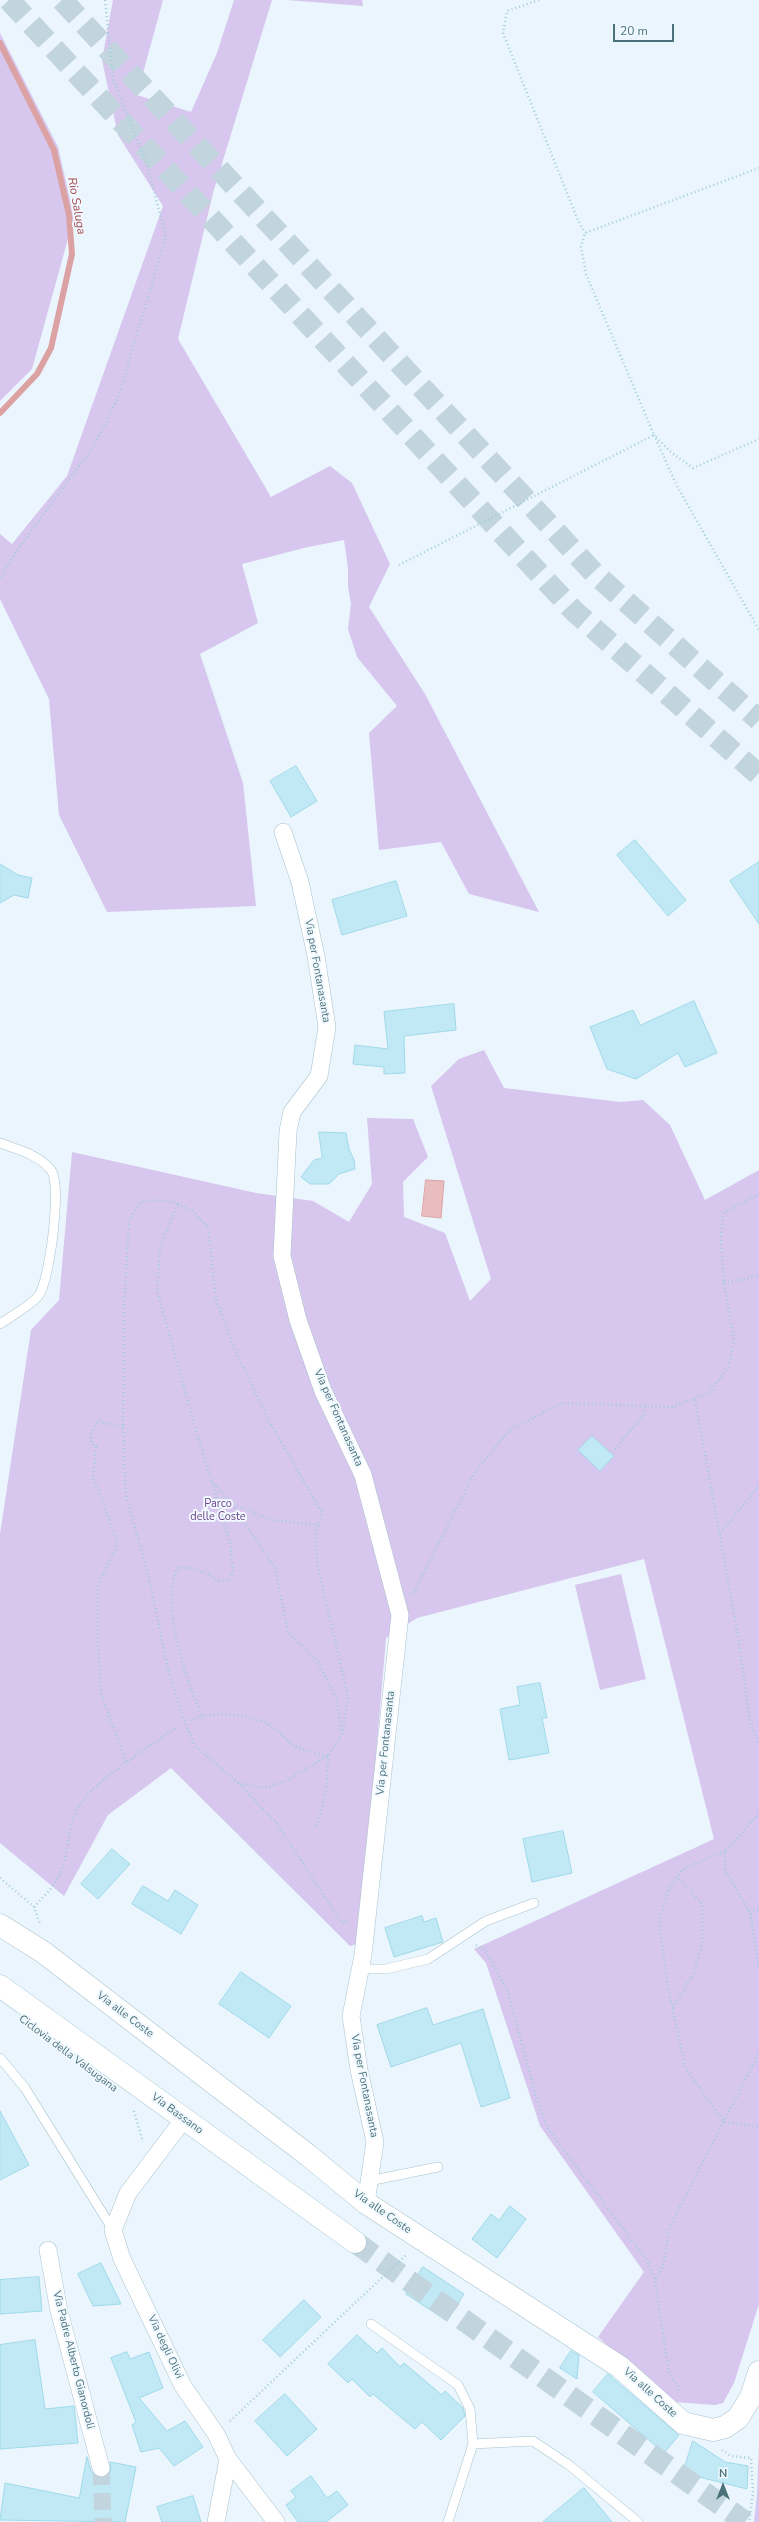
<!DOCTYPE html>
<html>
<head>
<meta charset="utf-8">
<style>
  body { margin:0 }
  #map { position:relative; width:759px; height:2522px; overflow:hidden; background:#eaf5fe; font-family:"Nunito Sans",sans-serif }
  canvas { display:block }
  .north { position:absolute; left:703px; top:2466px; width:40px; height:40px; -webkit-text-stroke:3px #f1f9ff; paint-order:stroke; rotate:0deg; font-size:11px; font-weight:700; line-height:16px; text-align:center; color:#4b727b }
  .north::after { content:''; display:block; margin:auto; width:14px; height:18px; background:#4b727b; clip-path:polygon(50% 0,100% 100%,50% 72%,0 100%) }
  .scale { position:absolute; left:613px; top:24px; width:61px; height:18px; box-sizing:border-box; border:2px solid #4b727b; border-top:0; padding-left:5px; font-size:12px; line-height:14px; white-space:nowrap; color:#4b727b; -webkit-text-stroke:3px #f1f9ff; paint-order:stroke }
</style>
</head>
<body>
<div id="map">
<canvas width="759" height="2522"></canvas>
<div class="north">N</div>
<div class="scale">20 m</div>
</div>
<script>
const context = document.querySelector('canvas').getContext('2d');
context.lineJoin = 'round';
function fill(path, color) { context.fillStyle = color; context.fill(path, 'evenodd'); }
function stroke(path, color, width, dash) { context.strokeStyle = color; context.lineWidth = width; context.lineCap = dash ? 'butt' : 'round'; context.setLineDash(dash || []); context.stroke(path); }
function drawText(font, color, halo, rows, align = 'center') {
  context.font = font + ' "Nunito Sans",sans-serif'; context.lineWidth = 4; context.setLineDash([]); context.textBaseline = 'middle'; context.strokeStyle = halo; context.fillStyle = color; for (const [text, x, y, turn = 0] of rows) {
    context.save(); context.translate(x, y); context.rotate((+turn || 0) * Math.PI / 180); context.textAlign = isNaN(turn) ? turn : align; if (halo) context.strokeText(text, 0, 0); context.fillText(text, 0, 0); context.restore();
  }
}
fill(new Path2D(`
  M113 0H163L137 95 191 112 217 53 234 0H272L213 193 178 339 271 497 330 466 352 483 390 564 369 607 425 694 539 912 469 894 441 842 379 850 369 733 397 706 357 657 348 629 351 604 348 587V568L344 540 308 547 242 564 258 623 200 654 243 783 256 906 107 912 59 815 49 699 0 599V534L12 544 67 476 163 206 118 135 102 60Z
  M287 0H362L363 6Z
  M0 33 58 147 74 217 32 369 0 401Z
  M484 1050 504 1088 620 1102 643 1100 670 1125 705 1200 759 1170V2304L734 2383 723 2403 715 2405 673 2402 598 2337 644 2272 540 2126 486 1963 474 1949 714 1839 644 1559 417 1618 386 1638 360 1943 350 1946 171 1768 108 1815 64 1896 0 1843V1534L31 1330 59 1300 72 1152 256 1193 313 1201 349 1222 372 1184 367 1118 413 1119 428 1157 403 1182 404 1217 445 1233 470 1301 491 1279 431 1086 459 1059Z
  M621 1574 646 1679 600 1690 575 1585Z
  M759 2443V2522H754L757 2495Z`), '#d7c6ed');
const water = new Path2D(`
  M426 1180 444 1181 441 1218 422 1216Z`);
fill(water, '#e9bcbd');
stroke(water, '#dca2a3', 1);
stroke(new Path2D(`
  M0 43 54 150 69 215 72 254 51 348 37 374 0 413`), '#dca2a3', 6);
const building = new Path2D(`
  M296 766 317 801 291 817 270 781Z
  M635 840 686 900 668 916 617 855Z
  M759 862V924L730 881Z
  M0 864 18 875 32 878 28 898 14 895 0 903Z
  M396 881 407 916 342 935 332 900Z
  M694 1001 717 1053 685 1067 678 1053 636 1079 607 1069 590 1027 633 1010 640 1025Z
  M454 1004 456 1030 404 1036 405 1073 384 1074V1067L353 1064 355 1045 388 1049 384 1012Z
  M319 1132 346 1133 349 1149 354 1160 355 1169 339 1174 329 1184H310L301 1177 314 1160 322 1158Z
  M592 1436 614 1456 600 1471 578 1450Z
  M540 1683 547 1718H542L549 1753 509 1760 500 1709 520 1705 517 1687Z
  M563 1831 572 1873 532 1882 523 1839Z
  M112 1849 130 1864 98 1899 81 1884Z
  M143 1886 168 1901 175 1890 198 1905 181 1934 132 1904Z
  M422 1916 424 1922 436 1918 443 1942 394 1957 385 1928Z
  M241 1972 291 2006 269 2038 219 2004Z
  M427 2008 433 2025 483 2009 510 2098 481 2107 461 2043 391 2067 377 2025Z
  M0 2111 29 2165 0 2180Z
  M510 2206 526 2219 497 2258 472 2239 491 2214 499 2220Z
  M101 2263 121 2304 93 2306 78 2274Z
  M423 2267 464 2294 447 2321 406 2294Z
  M39 2277 42 2311 0 2314V2280Z
  M304 2300 321 2317 280 2357 263 2340Z
  M357 2335 377 2353 382 2348 400 2367 404 2363 442 2395 445 2391 463 2408 465 2416 441 2440 422 2422 415 2429 373 2394 370 2397 352 2379 348 2383 328 2364Z
  M35 2340 45 2409 74 2406 78 2443 0 2449V2345Z
  M571 2351 579 2355 577 2379 560 2368Z
  M127 2352 130 2359 149 2352 163 2388 139 2398 167 2431 185 2421 203 2447 174 2466 159 2448 141 2452 132 2425 136 2422 111 2358Z
  M608 2374 679 2435 664 2453 593 2392Z
  M285 2394 317 2429 287 2456 255 2421Z
  M693 2441 725 2462 748 2466 747 2489 683 2473Z
  M87 2457 91 2471 99 2478 108 2475 111 2470 110 2462 136 2467 125 2522 0 2520 5 2483 79 2498Z
  M311 2476 327 2498 337 2491 348 2505 326 2522H298L286 2505 296 2497 291 2491Z
  M584 2488 612 2522H543Z
  M193 2496 201 2522H162L157 2507Z`);
fill(building, '#c0e9f5');
stroke(building, '#9fd9e8', 1);
stroke(new Path2D(`
  M101 2468 103 2522`), '#c2d4dd', 17, [17, 8]);
stroke(new Path2D(`
  M355 2242 745 2522`), '#c2d4dd', 22, [22, 11]);
stroke(new Path2D(`
  M9 0 574 611 759 775
  M62 0 594 573 759 720`), '#c2d4dd', 22, [22, 11]);
const service = new Path2D(`
  M0 1143C18 1150 38 1154 51 1170 62 1184 50 1279 39 1295 33 1304 10 1317 0 1324
  M361 1969H386L428 1959 486 1921 534 1903
  M0 2058 25 2088 113 2230
  M369 2181 438 2167
  M371 2324 458 2385 470 2409 473 2444 448 2522
  M473 2444 533 2441 569 2465 638 2522`);
const minor = new Path2D(`
  M283 832 300 882 316 956 327 1027 319 1076 292 1112 288 1131 282 1256 298 1320 323 1391 363 1475 400 1615 363 1955 351 2016 359 2070 375 2142 366 2203
  M184 2119 128 2193 113 2230 122 2259 183 2386 216 2434 228 2459 276 2522
  M48 2250 59 2311 101 2468
  M216 2522 228 2459`);
const tertiary = new Path2D(`
  M0 1925 43 1952 309 2156 366 2203 620 2367 683 2423 713 2430 725 2427 738 2418 751 2397 759 2372`);
const secondary = new Path2D(`
  M0 1986 355 2242`);
stroke(service, '#a9c3cd', 10);
stroke(minor, '#a9c3cd', 18);
stroke(tertiary, '#a9c3cd', 23);
stroke(secondary, '#a6c5d0', 23);
stroke(new Path2D(`
  M539 0 507 11 503 33 577 218 585 233
  M654 435 677 486 759 630
  M656 437 672 453 693 468 759 439
  M399 565 654 435 586 274 581 247 585 233 759 168
  M0 577 16 552 95 444 118 398 166 237 148 168 113 78 105 0
  M178 1204 160 1247 157 1290 199 1441 212 1482 232 1504 275 1568 288 1633 317 1660 337 1700 341 1732
  M724 1283 759 1276
  M695 1400 739 1641 750 1723 759 1743
  M123 1427 97 1421 91 1434V1442L96 1447 93 1480 100 1494 118 1544 98 1585V1646L101 1693 127 1764
  M615 1449 643 1416 646 1407
  M233 1504 272 1520 318 1525
  M720 1533 759 1486
  M413 1594 475 1472 510 1430 562 1403 673 1407 709 1393 729 1366 734 1340 724 1283 721 1240 723 1213 759 1194
  M201 1715C185 1672 161 1613 177 1568 193 1566 206 1573 219 1581L229 1580 233 1572 230 1543 212 1482
  M190 1720C211 1710 253 1714 273 1727 280 1732 286 1740 293 1745 302 1751 318 1753 328 1756L326 1792 316 1829
  M238 1783 265 1788 290 1779 328 1756 342 1735 348 1697 317 1562 316 1534 322 1513 268 1419 235 1350 216 1299 208 1227 192 1211 178 1204 161 1200 141 1202 129 1220 124 1309 123 1427 126 1496 149 1578 169 1673 185 1723 195 1746 238 1783 276 1822 342 1923 349 1920
  M759 1814 725 1851V1870L750 1913 759 1966
  M725 1851 683 1869 669 1889 659 1921 668 1988 686 2069 724 2122 759 2127
  M0 1878 34 1907 40 1924
  M34 1907C47 1893 62 1879 65 1859 69 1838 69 1819 82 1801 102 1776 150 1746 177 1727
  M750 1913 759 1909
  M476 1945 485 1950 508 1991 536 2097 548 2129 647 2260 655 2280 669 2372 680 2390
  M673 2008 692 1977 702 1945V1904L678 1877
  M134 2111 143 2142
  M656 2279 663 2267 670 2226 759 2053
  M230 2421 407 2254
  M722 2450 731 2456 751 2458 753 2493 749 2522`), '#a2cedb', 2.5, [1, 3]);
stroke(service, '#fff', 9);
stroke(minor, '#fff', 17);
stroke(tertiary, '#fff', 22);
stroke(secondary, '#fff', 22);
drawText('11px', '#4b727b', '#f1f9ff', [
  ["Via per Fontanasanta",317,971,80],
  ["Via per Fontanasanta",338,1418,66],
  ["Via per Fontanasanta",386,1743,-84],
  ["Via alle Coste",125,2015,37],
  ["Ciclovia della Valsugana",68,2054,37],
  ["Via per Fontanasanta",364,2086,79],
  ["Via Bassano",177,2114,36],
  ["Via alle Coste",382,2212,35],
  ["Via degli Olivi",165,2347,65],
  ["Via Padre Alberto Gianordoli",73,2360,76],
  ["Via alle Coste",650,2393,42]
]);
drawText('11px', '#6d478d', '#f1f9ff', [
  ["Parco",218,1504],
  ["delle Coste",218,1517]
]);
drawText('italic 12px', '#a54b4c', '#f1f9ff', [
  ["Rio Saluga",76,206,80]
]);
</script>
</body>
</html>
